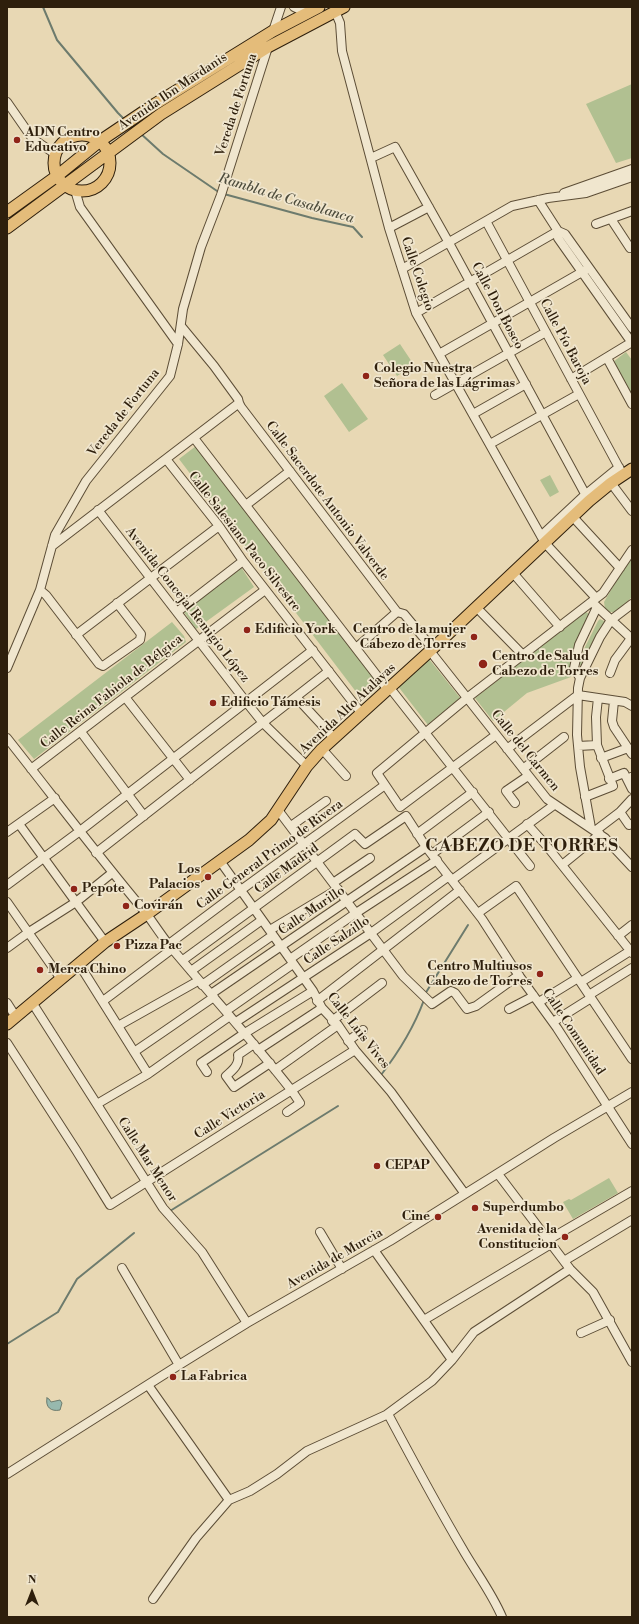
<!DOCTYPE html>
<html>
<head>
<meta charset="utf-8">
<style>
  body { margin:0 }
  #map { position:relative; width:639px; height:1624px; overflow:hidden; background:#e8d8b4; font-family:"Libre Bodoni",serif }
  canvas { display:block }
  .frame { position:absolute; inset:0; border:8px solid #2e1f0c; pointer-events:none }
  .north { position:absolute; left:12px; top:1572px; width:40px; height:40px; -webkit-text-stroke:3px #f0e6ce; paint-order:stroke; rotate:0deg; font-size:11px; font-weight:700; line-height:16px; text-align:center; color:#2e1f0c }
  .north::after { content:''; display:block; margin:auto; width:14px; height:18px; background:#2e1f0c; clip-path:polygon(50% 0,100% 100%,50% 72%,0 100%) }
</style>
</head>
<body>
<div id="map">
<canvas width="639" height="1624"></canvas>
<div class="frame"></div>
<div class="north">N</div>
</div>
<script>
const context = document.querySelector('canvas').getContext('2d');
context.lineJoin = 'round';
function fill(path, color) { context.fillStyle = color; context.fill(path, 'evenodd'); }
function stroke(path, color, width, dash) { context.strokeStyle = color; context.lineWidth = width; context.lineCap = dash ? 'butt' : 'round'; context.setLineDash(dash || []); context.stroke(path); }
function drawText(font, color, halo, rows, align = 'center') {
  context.font = font + ' "Libre Bodoni",serif'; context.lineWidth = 3.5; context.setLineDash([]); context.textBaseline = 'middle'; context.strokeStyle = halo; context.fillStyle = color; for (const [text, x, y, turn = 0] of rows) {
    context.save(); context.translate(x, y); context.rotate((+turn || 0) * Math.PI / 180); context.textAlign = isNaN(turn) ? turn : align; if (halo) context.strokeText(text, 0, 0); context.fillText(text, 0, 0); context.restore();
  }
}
fill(new Path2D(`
  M632 84V158L616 163 586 104Z
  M400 344 414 365 397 376 383 355Z
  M626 352 632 360V398L613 362Z
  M342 383 368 419 349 432 324 396Z
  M196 446 380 686 363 701 179 459Z
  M550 475 559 492 550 497 540 480Z
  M632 554V597L616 612H609L605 609 604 602Z
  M241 567 254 587 196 629 183 611Z
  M586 612 589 614C580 634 569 655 571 677L527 693 493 721 475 698Z
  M600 619 606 622 582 667 579 664 584 649 598 621Z
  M172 622 184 636 186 642 34 759 18 740Z
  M429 659 461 699 428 725 397 685Z
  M609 1178 618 1193 573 1219 563 1202 569 1199 571 1200Z`), '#b1c091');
const water = new Path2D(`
  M47 1398 49 1399 51 1402 60 1400 62 1403 60 1410C51 1412 45 1407 47 1398Z`);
fill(water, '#97b9ae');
stroke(water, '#6d7b6d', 1);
stroke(new Path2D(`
  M43 7 57 40 118 113 125 120
  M140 133 163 154 220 193
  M224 194 312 218 353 227 362 237
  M425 994 468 925
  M381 1075C398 1053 414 1027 424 1000
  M170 1211 338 1106
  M7 1344 58 1312 77 1279 134 1233`), '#6d7b6d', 2);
const minor = new Path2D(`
  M294 7 302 11H310
  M335 11 340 23 342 51 389 228 416 313 545 543 596 598
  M273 31 281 7
  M7 102 32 138 55 154
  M371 158 395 147 449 243 589 501
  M75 190 80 207 178 344
  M564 193 632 169
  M538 200 558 231V238L632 343
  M611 219 630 248
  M486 221 623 475
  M596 224 632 211
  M389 228 429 207
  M558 231 565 234 632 328
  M402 269 512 206 548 198 586 193 632 177
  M416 313 558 231
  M181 326 214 366 238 399 239 403 241 407 397 612
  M439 354 589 268
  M607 358 632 404
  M571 379 632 342
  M435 395 546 332
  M473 414 526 384
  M194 438 388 690
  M490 444 579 394
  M166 459 219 526 243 561 362 714
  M611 483 632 511
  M246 505 290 471
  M98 510 247 703 263 723 307 766
  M573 517 620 568
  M541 536 586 494 619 467
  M52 546 239 403
  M513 573 560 627
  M40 590 46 595 99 664 103 666 140 640 141 634 117 603
  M594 604 632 639
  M476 607 523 655
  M177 612 243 561
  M397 612 404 614 433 649
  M76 635 219 526
  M356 648 397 612
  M430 651 547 799 605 838 632 867
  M7 668 40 590 55 535 86 481 170 376 178 344 183 309 201 247 221 195 268 47
  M610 673 615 660 632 637
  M580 678 574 668 579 645 597 607
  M390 688 530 866
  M125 697 190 780
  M296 697 334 738
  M614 701 612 721 614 727 632 754
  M81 732 144 816
  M496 735 400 807 377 773 467 698 603 593 632 550
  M7 738C53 796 98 856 146 913 154 924 161 935 169 945 210 994 253 1041 292 1091L300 1103 287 1112
  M578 746 597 745
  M322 749 346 776
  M507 749 578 695 625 702 632 706
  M601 758 628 748
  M31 769 265 590
  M523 769 564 737
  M631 777 627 779 632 789
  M609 779 624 773 627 779
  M585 797 613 786 597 745 596 717 598 698
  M515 803 506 791 528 776
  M278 810 403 976 432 1004 451 991 455 993 467 1009 476 1006 519 975
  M620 812 629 825 632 824
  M19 824 105 942
  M527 824 546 845 632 953
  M291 826 326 801
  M591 828 580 767 577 735 578 688 580 678 600 637 611 620 632 604
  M595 831 620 812 632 799
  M7 832 55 798
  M417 834 473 792
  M96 853 329 671
  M432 854 489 812
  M220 861 313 991 322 1008 338 1025 355 1050 391 1092 465 1194
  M562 865 600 834
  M452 880 554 805
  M333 883 370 858
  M7 885 80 831 313 650
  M7 902 61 979
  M478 913 516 886 632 1059
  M270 930 338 889
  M618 936 632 925
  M169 944 241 890 385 785
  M7 948 29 932 76 902 112 873
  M290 959 356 913 437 860
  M183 960 355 834 365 844 406 816 426 847 482 919 515 970 557 1028 632 1144
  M79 964 148 1074
  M191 971 262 920
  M581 982 630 951
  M202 985 273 935
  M211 994 426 847
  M589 995 632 968
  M103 1001 172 949
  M317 1001 460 890
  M539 1002 578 978
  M7 1003 16 1017
  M33 1004 163 1208 202 1252 247 1323
  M509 1009 534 996
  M226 1011 293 964
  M332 1021 382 983
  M236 1022 371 933 449 876
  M553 1022 591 998
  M118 1026 198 981
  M348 1041 363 1030
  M7 1043 76 1150 110 1205 355 1050
  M254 1044 238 1055C240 1064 233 1070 226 1076L234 1087 270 1063
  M258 1050 322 1008
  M134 1052 214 997
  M275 1070 338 1025
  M207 1072 201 1063 245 1033 313 991
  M97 1104 148 1074 230 1016
  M498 1174 570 1269 593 1292 632 1362
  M320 1232 342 1269
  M548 1240 632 1191
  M374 1250 452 1360
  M564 1261 632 1220
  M122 1268 179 1365
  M424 1320 551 1244
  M581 1333 610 1320
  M148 1385 229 1500
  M388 1414C412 1459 436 1504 462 1548 475 1571 492 1593 502 1617
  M7 1474 179 1365 247 1323 390 1241 554 1138 632 1092
  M153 1599 196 1538 229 1500 250 1491 277 1474 307 1451 386 1415 432 1381 452 1360 474 1332 570 1269`);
const major = new Path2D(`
  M54 163a28 28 0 1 1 56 0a28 28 0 1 1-56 0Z
  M7 212 57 176 100 141 155 104 273 31 319 7
  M7 228 161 114 268 47 344 7
  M7 1024 105 942 147 914 249 840 271 820 307 766 322 749 430 651 589 501 611 483 632 469`);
stroke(minor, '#5c4d36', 10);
stroke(major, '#2e1f0c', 13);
stroke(minor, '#f0e6ce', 8);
stroke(major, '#e4bc7a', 11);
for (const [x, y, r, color] of [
  [17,140,4,"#8f2418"],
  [366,376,4,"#8f2418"],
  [247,630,4,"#8f2418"],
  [474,637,4,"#8f2418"],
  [483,664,5,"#8f2418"],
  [213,703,4,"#8f2418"],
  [208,877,4,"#8f2418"],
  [74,889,4,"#8f2418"],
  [126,906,4,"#8f2418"],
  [117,946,4,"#8f2418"],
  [40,970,4,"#8f2418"],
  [540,974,4,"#8f2418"],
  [377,1166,4,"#8f2418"],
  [475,1208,4,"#8f2418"],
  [438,1217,4,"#8f2418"],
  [565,1237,4,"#8f2418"],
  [173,1377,4,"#8f2418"]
]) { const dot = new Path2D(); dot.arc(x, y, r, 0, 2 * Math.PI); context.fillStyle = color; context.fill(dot); stroke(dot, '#f0e6ce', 1.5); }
drawText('13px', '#2e1f0c', '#f0e6ce', [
  ["Avenida Ibn Mardanis",173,92,-34],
  ["Vereda de Fortuna",237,105,-72],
  ["Calle Colegio",417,274,71],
  ["Calle Don Bosco",497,306,62],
  ["Calle Pío Baroja",565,342,62],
  ["Vereda de Fortuna",124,413,-52],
  ["Calle Sacerdote Antonio Valverde",327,501,53],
  ["Calle Salesiano Paco Silvestre",244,542,52],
  ["Avenida Concejal Remigio López",187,605,52],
  ["Calle Reina Fabiola de Bélgica",112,692,-38],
  ["Avenida Alto Atalayas",348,709,-43],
  ["Calle del Carmen",525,751,51],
  ["Calle General Primo de Rivera",270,855,-36],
  ["Calle Madrid",287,869,-36],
  ["Calle Murillo",312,911,-34],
  ["Calle Salzillo",337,941,-34],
  ["Calle Luis Vives",358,1031,52],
  ["Calle Comunidad",573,1032,56],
  ["Calle Victoria",230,1115,-32],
  ["Calle Mar Menor",147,1160,57],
  ["Avenida de Murcia",335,1259,-30]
]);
drawText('bold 13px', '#2e1f0c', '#f0e6ce', [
  ["ADN Centro",25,133],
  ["Educativo",25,148],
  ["Colegio Nuestra",374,369],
  ["Señora de las Lágrimas",374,384],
  ["Edificio York",255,630],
  ["Centro de la mujer",466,630,"right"],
  ["Cabezo de Torres",466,645,"right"],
  ["Centro de Salud",492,657],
  ["Cabezo de Torres",492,672],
  ["Edificio Támesis",221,703],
  ["Los",200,870,"right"],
  ["Palacios",200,885,"right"],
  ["Pepote",82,889],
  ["Covirán",134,906],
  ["Pizza Pac",125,946],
  ["Centro Multiusos",532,967,"right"],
  ["Cabezo de Torres",532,982,"right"],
  ["Merca Chino",48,970],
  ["CEPAP",385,1166],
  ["Superdumbo",483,1208],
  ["Cine",430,1217,"right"],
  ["Avenida de la",557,1230,"right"],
  ["Constitucion",557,1245,"right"],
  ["La Fabrica",181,1377]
], 'left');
drawText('italic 14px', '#4e4d3d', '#f0e6ce', [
  ["Rambla de Casablanca",286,199,17]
]);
context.letterSpacing = '1px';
drawText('bold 17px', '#2e1f0c', '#f0e6ce', [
  ["CABEZO DE TORRES",522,847]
]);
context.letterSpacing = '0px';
</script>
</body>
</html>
